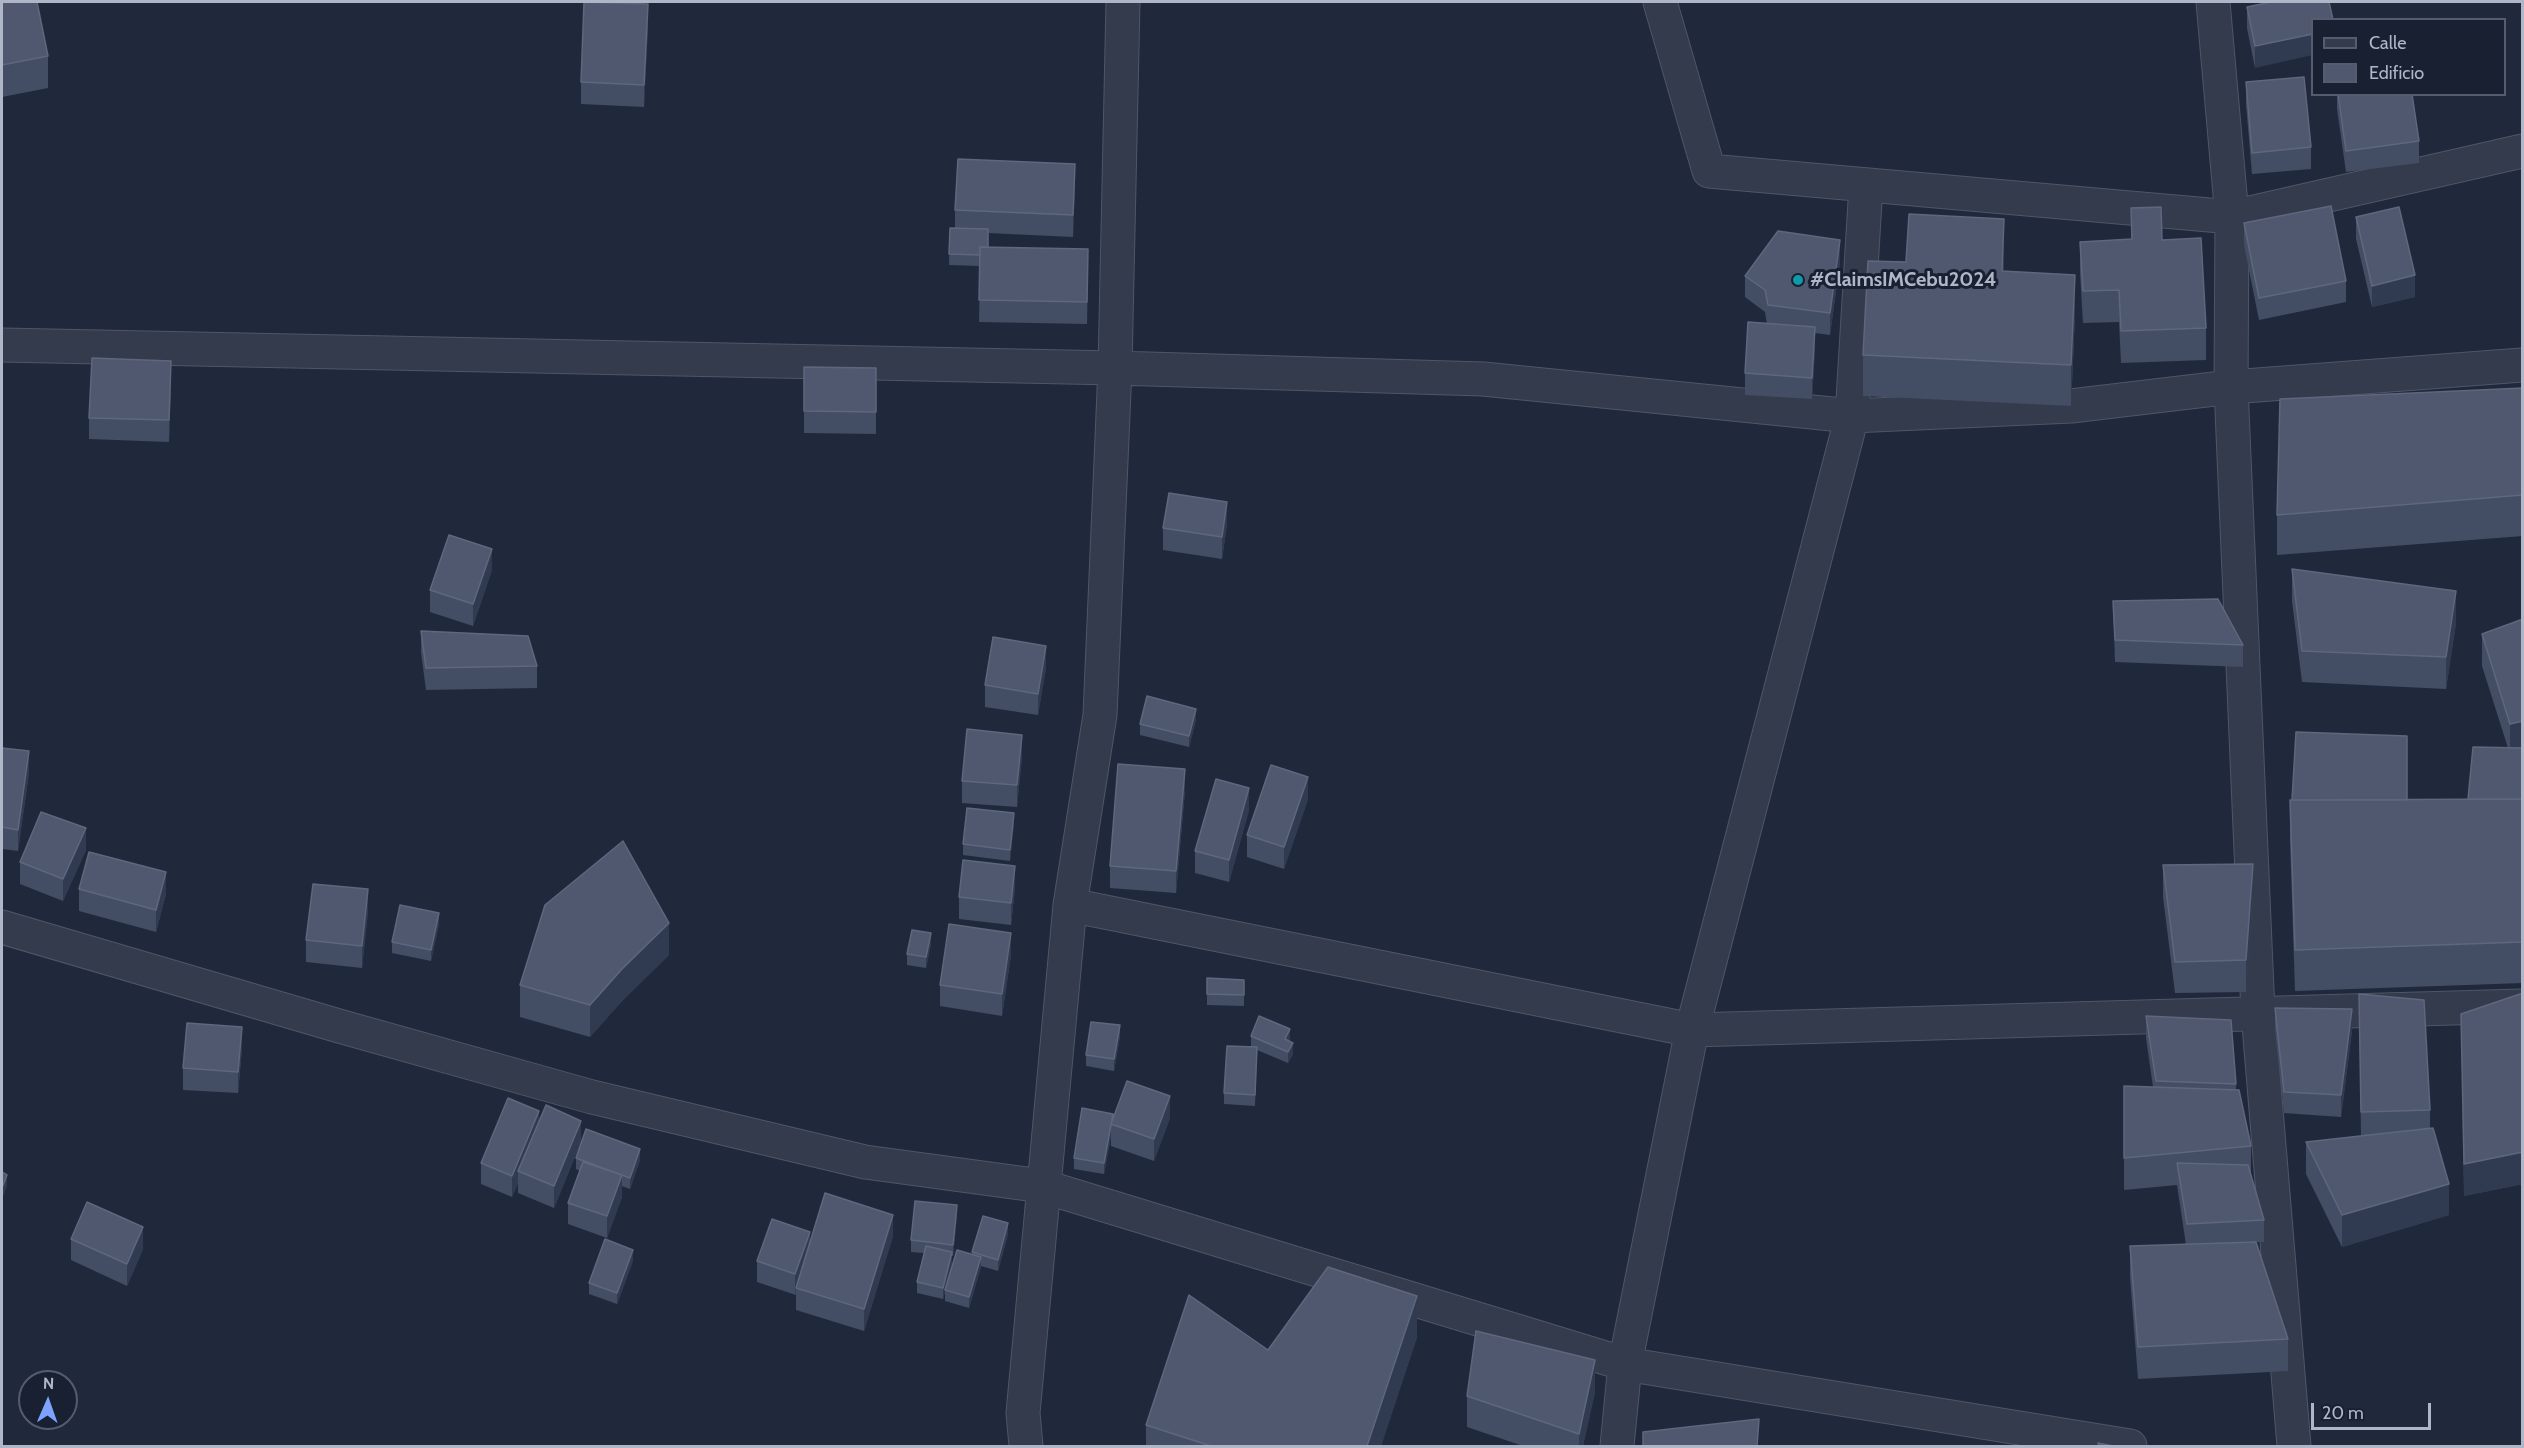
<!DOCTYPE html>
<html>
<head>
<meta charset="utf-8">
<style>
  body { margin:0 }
  #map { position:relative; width:2524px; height:1448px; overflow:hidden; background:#20293c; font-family:Cabin,sans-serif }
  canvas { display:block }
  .frame { position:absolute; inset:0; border:3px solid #afb6c8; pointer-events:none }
  .legend { position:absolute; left:2311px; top:18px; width:195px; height:78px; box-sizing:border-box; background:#192031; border:2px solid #555c6d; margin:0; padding:8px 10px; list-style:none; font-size:18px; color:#afb6c8 }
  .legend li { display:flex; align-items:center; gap:12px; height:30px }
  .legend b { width:30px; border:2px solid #555c6d }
  .north { position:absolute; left:18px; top:1370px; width:60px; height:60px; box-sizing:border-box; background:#192031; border:2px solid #555c6d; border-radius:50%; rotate:2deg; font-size:16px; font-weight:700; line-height:24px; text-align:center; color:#afb6c8 }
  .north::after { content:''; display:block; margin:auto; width:21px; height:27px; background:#7da2ff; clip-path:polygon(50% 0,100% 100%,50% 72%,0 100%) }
  .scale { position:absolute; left:2311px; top:1403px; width:120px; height:27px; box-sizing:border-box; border:3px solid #afb6c8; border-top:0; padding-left:8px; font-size:18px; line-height:21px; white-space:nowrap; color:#afb6c8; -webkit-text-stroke:4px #192031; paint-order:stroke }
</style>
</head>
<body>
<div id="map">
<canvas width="2524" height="1448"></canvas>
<div class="frame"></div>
<ul class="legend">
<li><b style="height:8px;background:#343b4c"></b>Calle</li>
<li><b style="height:16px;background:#4f586f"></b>Edificio</li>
</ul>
<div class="north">N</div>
<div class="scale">20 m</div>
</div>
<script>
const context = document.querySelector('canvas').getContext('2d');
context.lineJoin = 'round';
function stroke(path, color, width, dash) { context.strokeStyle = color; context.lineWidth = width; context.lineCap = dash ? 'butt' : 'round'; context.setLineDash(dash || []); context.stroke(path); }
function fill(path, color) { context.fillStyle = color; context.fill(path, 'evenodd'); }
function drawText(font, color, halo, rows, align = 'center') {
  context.font = font + ' Cabin,sans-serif'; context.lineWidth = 6; context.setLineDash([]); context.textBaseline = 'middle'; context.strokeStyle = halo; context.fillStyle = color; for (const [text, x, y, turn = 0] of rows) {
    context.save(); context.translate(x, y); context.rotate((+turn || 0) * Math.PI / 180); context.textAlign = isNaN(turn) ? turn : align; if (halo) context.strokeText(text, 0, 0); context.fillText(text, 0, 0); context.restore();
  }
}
const street = new Path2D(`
  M1660 2 1709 171 2232 217 2522 151
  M2213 2 2232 217 2231 387 2258 1013 2294 1446
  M2 345 1115 368 1483 379 1852 416 2071 406 2231 387 2522 365
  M1070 905 1692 1030 2522 1006
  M2 927 339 1026 592 1097 865 1162 1042 1186 1625 1364 2130 1446
  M1026 1446 1023 1413 1070 905 1100 715 1115 368 1123 2
  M1617 1446 1625 1364 1692 1030 1852 416 1866 185`);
stroke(street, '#4f5667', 35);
stroke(street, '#343b4c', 33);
fill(new Path2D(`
  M2 2 48 56V88L2 97Z
  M2271 2 2255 68 2247 28V7Z
  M648 26 644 107 581 104V82Z
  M2246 82 2311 147V169L2252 174 2246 104Z
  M2337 94H2412L2419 141V163L2346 172 2337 109Z
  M1075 185 1073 237 988 233V247L1088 270 1087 324 979 322 980 266 949 265 950 228H955V210Z
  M2131 208 2162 240 2206 328V360L2121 363 2119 322 2083 323 2080 273V242L2131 239Z
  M2356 217 2415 297 2372 307 2356 239Z
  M2244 223 2346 281V302L2259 320 2244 245Z
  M2004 260V271L2075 316 2071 406 1863 396V355L1906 262Z
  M1840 262 1830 335 1815 333V349L1812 399 1745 395V373L1767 324 1765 312 1745 297V276Z
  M804 367 876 368V434L804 433Z
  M171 383 169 442 89 439V418Z
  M2523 388V536L2277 555V515Z
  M1227 524 1222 559 1163 550V528Z
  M2292 569 2456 623 2446 689 2302 682 2292 601Z
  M492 570 473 626 430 612V590Z
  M2113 601 2243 645V667L2115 662Z
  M2523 619V983L2295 991 2290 841V800L2468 799 2508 748 2482 666V634Z
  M421 631 537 666V688L426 690 421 652Z
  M1046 668 1038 715 985 707V685Z
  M1196 720 1189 747 1140 735V724Z
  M2 748 29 773 18 851 2 849Z
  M1022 756 1017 807 962 803V781Z
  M1185 791 1176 893 1110 888V866Z
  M1308 799 1284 869 1247 857V835Z
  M1249 810 1229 882 1195 873V851Z
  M1014 824 1010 861 963 855V844Z
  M86 850 63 901 20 884V862Z
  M2163 865 2253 896 2246 992 2175 993 2163 897Z
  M1015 888 1011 925 959 919V897Z
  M79 889 166 894 156 932 79 911Z
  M368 911 362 968 306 962V940Z
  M439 924 431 961 392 953V942Z
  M931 944 926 968 907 965V954Z
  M669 955 622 1001 590 1037 520 1017V985Z
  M1011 955 1002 1016 940 1006V985Z
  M1207 978 1244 980V1006L1207 1005Z
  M2523 993V1184L2464 1196 2461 1014Z
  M2359 994 2430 1110V1129L2449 1215 2342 1247 2306 1174V1142L2361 1136Z
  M2275 1008 2352 1031 2341 1117 2284 1113 2275 1030Z
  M2146 1016 2236 1084V1090L2251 1146V1175L2264 1220V1242H2256L2288 1339V1371L2138 1379 2130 1278V1246L2186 1245 2177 1185 2124 1190V1086L2153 1087 2146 1038Z
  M1120 1036 1114 1071 1086 1066V1055Z
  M1251 1036 1290 1040 1289 1041 1293 1054 1288 1063 1257 1050 1255 1106 1224 1104V1093L1251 1047Z
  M242 1049 238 1093 183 1090V1068Z
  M1113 1118H1170L1154 1161 1111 1146V1136L1104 1174 1074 1169V1158Z
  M539 1122 581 1142 554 1208 518 1193V1183L512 1197 481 1184V1163Z
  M576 1158 640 1160 630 1189 622 1186V1197L607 1238 568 1224V1203L580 1171 576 1169Z
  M957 1216 953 1256H952V1264L943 1299 917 1293V1282L924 1253 911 1252V1240Z
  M1008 1234 998 1271 981 1266 969 1308 945 1301V1290L972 1254V1252Z
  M893 1236 864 1331 796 1310V1295L757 1282V1261Z
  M71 1239 143 1249 127 1286 71 1260Z
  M633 1261 617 1304 589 1294V1283Z
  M1417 1337 1381 1446H1146V1425L1268 1350Z
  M1595 1392 1583 1446H1523L1467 1427V1396Z`), '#434d64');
fill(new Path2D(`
  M648 4V26L644 107V85Z
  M2313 34V55L2255 68V46Z
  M1075 164V185L1073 237V215Z
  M2004 219V260L2002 312V271Z
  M1840 240V262L1830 335V313Z
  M2075 275V316L2071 406V365Z
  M2415 275V297L2372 307V286Z
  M1815 327V349L1812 399V378Z
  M171 361V383L169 442V420Z
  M1227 502V524L1222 559V537Z
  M492 549V570L473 626V604Z
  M2456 591V623L2446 689V657Z
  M1046 646V668L1038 715V694Z
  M1196 709V720L1189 747V736Z
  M2523 721V753L2510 756V724Z
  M1022 735V756L1017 807V785Z
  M29 751V773L18 851V830Z
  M1185 769V791L1176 893V871Z
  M1308 777V799L1284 869V847Z
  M1249 788V810L1229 882V860Z
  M1014 813V824L1010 861V850Z
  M86 828V850L63 901V879Z
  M2253 864V896L2246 992V960Z
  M1015 866V888L1011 925V903Z
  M166 872V894L156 932V910Z
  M368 889V911L362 968V946Z
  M439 913V924L431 961V950Z
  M669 923V955L622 1001 590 1037V1005L622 969Z
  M931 933V944L926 968V957Z
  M1011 933V955L1002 1016V994Z
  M2352 1009V1031L2341 1117V1095Z
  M1120 1025V1036L1114 1071V1059Z
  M242 1027V1049L238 1093V1072Z
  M1290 1029V1040L1285 1050V1039Z
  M1293 1043V1054L1288 1063V1052Z
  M1170 1096V1118L1154 1161V1139Z
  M539 1111V1133L518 1171V1183L512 1197V1176Z
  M581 1121V1142L554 1208V1186Z
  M1111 1125V1136L1104 1174V1163Z
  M640 1149V1160L630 1189V1178Z
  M2523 1152V1184L2464 1196V1164Z
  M7 1175V1186L2 1200V1188Z
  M622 1175V1197L607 1238V1216Z
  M2449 1184V1215L2342 1247V1215Z
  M957 1205V1216L953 1256V1245Z
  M893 1215V1236L864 1331V1309Z
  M1008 1223V1234L998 1271V1260Z
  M143 1227V1249L127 1286V1264Z
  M810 1232V1254L796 1288 795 1296V1274Z
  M633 1250V1261L617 1304V1293Z
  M952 1252V1264L943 1299V1288Z
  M981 1257V1268L969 1308V1297Z
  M1417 1296V1337L1381 1446H1367Z
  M1595 1360V1392L1583 1446H1579V1434Z`), '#303a50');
const building = new Path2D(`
  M2 2H37L48 56 2 65Z
  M584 2 648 4 644 85 581 82Z
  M2271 2H2329L2333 20H2313V34L2255 46 2247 7Z
  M2304 77 2311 147 2252 153 2246 82Z
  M2338 94H2412L2419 141 2346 151Z
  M958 159 1075 164 1073 215 955 210Z
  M2331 206 2346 281 2259 298 2244 223Z
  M2161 207 2162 240 2201 238 2206 328 2121 331 2119 290 2083 291 2080 242 2132 239 2131 208Z
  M2399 207 2415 275 2372 286 2356 217Z
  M1909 214 2004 219 2002 271 2075 275 2071 365 1863 355 1868 261 1906 262Z
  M950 228 988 229V247H980V255L949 254Z
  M1778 231 1840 240 1830 313 1768 305 1765 290 1745 276Z
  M980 247 1088 249 1087 302 979 300Z
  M1748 322 1815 327 1812 378 1745 373Z
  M92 358 171 361 169 420 89 418Z
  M804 367 876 368V412L804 411Z
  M2523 388V495L2277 515 2280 399Z
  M1169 493 1227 502 1222 537 1163 528Z
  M449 535 492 549 473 604 430 590Z
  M2292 569 2456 591 2446 657 2302 651Z
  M2218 599 2243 645 2115 640 2113 601Z
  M2523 619V721L2510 724 2482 634Z
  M421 631 528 636 537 666 426 668Z
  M993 637 1046 646 1038 694 985 685Z
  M1147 696 1196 709 1189 736 1140 724Z
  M967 729 1022 735 1017 785 962 781Z
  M2296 732 2407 736V800H2292Z
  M2473 747 2523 748V799H2468Z
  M2 748 29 751 18 830 2 827Z
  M1118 764 1185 769 1176 871 1110 866Z
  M1271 765 1308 777 1284 847 1247 835Z
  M1216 779 1249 788 1229 860 1195 851Z
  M2523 799V942L2295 950 2290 800Z
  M967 808 1014 813 1010 850 963 844Z
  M41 812 86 828 63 879 20 862Z
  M623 841 669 923 622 969 590 1005 520 985 545 905Z
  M89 852 166 872 156 910 79 889Z
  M963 860 1015 866 1011 903 959 897Z
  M2253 864 2246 960 2175 962 2163 865Z
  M313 884 368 889 362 946 306 940Z
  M400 905 439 913 431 950 392 942Z
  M949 924 1011 933 1002 994 940 985Z
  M912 930 931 933 926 957 907 954Z
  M1207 978 1244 980V995L1207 994Z
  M2523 993V1152L2464 1164 2461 1014Z
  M2359 994 2424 1000 2430 1110 2361 1112Z
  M2275 1008 2352 1009 2341 1095 2284 1092Z
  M1259 1016 1290 1029 1285 1039 1293 1043 1288 1052 1251 1036Z
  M2146 1016 2231 1020 2236 1084 2156 1081Z
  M1091 1022 1120 1025 1114 1059 1086 1055Z
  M187 1023 242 1027 238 1072 183 1068Z
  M1227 1046 1257 1047 1255 1095 1224 1093Z
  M1127 1081 1170 1096 1154 1139 1111 1124Z
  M2124 1086 2239 1090 2251 1146 2124 1158Z
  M508 1098 539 1111 512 1176 481 1163Z
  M546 1105 581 1121 554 1186 518 1171Z
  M1082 1108 1113 1114 1104 1163 1074 1158Z
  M2433 1128 2449 1184 2342 1215 2306 1142Z
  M586 1129 640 1149 630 1178 576 1158Z
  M583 1162 622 1175 607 1216 568 1203Z
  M2177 1163 2248 1165 2264 1220 2187 1224Z
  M2 1172 7 1175 2 1188Z
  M825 1193 893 1215 864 1309 796 1288Z
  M915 1201 957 1205 953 1245 911 1240Z
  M87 1202 143 1227 127 1264 71 1239Z
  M983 1216 1008 1223 998 1260 972 1252Z
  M772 1219 810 1232 795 1274 757 1261Z
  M605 1239 633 1250 617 1293 589 1283Z
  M2256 1242 2288 1339 2138 1347 2130 1246Z
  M926 1246 952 1252 943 1288 917 1282Z
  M957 1250 981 1257 969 1297 945 1290Z
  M1328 1267 1417 1296 1367 1446H1211L1146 1425 1189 1295 1268 1350Z
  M1476 1331 1595 1360 1579 1434 1467 1396Z
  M1759 1419 1757 1446H1643V1432Z
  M2098 1443 2113 1446H2099Z`);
fill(building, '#4f586f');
stroke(building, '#5e677d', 1.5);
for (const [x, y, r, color] of [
  [1798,280,6,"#0f9aa8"]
]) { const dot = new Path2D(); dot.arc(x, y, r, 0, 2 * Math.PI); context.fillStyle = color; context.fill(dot); stroke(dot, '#192031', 2); }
drawText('bold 20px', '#afb6c8', '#192031', [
  ["#ClaimsIMCebu2024",1810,280]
], 'left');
</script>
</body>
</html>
